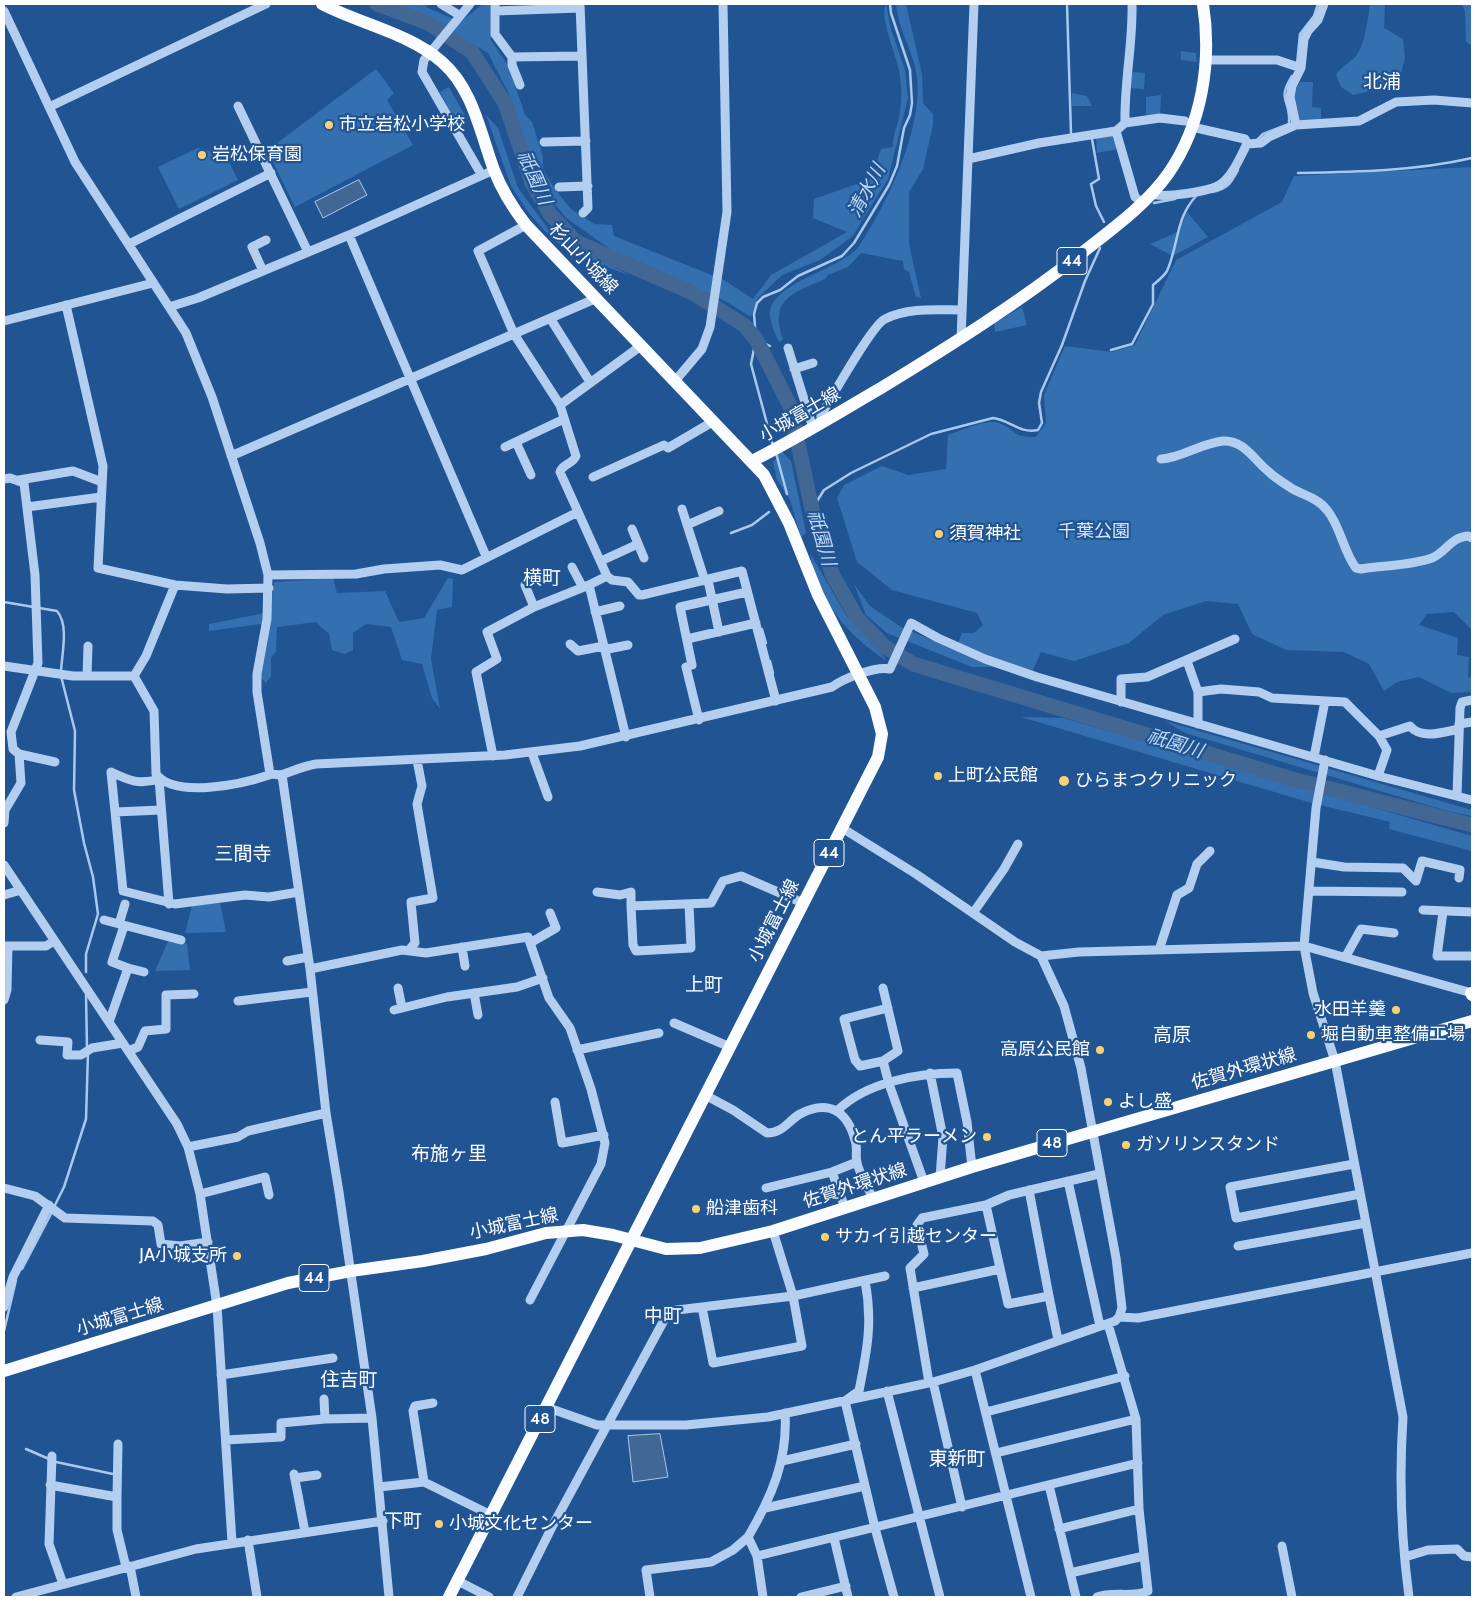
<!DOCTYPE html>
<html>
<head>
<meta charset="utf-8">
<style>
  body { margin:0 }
  #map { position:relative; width:1476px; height:1601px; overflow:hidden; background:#215493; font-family:Cabin,sans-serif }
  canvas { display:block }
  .frame { position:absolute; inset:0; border:5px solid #fff; pointer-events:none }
</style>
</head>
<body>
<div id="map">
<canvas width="1476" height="1601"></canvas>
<div class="frame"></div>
</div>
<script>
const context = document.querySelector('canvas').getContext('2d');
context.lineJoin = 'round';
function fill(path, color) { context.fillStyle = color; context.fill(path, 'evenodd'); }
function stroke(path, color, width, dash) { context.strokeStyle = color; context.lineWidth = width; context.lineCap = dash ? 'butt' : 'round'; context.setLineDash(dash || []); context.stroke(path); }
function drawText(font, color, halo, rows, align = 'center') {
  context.font = font + ' Cabin,"Noto Sans JP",sans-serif'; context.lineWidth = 4.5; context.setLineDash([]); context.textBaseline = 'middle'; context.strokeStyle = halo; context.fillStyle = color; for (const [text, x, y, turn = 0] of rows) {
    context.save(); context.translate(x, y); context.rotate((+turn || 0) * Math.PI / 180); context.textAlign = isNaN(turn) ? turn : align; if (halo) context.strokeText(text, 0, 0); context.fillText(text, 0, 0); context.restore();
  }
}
fill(new Path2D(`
  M391 4H428L426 7 460 22 483 4H490L491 40 509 67 525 115 532 122 543 157V169L554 188 571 209 594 224 612 225 614 236 724 280 753 299 771 275 847 232 813 218 814 199 871 179 881 149 893 147C892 136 897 128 899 117 902 102 902 86 899 71 896 54 879 17 886 4L891 29 905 70 908 98 888 179 852 237 820 260 782 275 757 299 751 317 727 302 613 251 566 218 545 192 531 167 509 94 488 53 437 23Z
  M896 4H906L922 74 923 103 933 114V125L923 169 909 192V244L921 298 916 297 909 272 904 269 903 261 861 253 848 267 828 275 825 279C793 293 769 299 783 339L779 342C776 335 771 325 770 317 766 283 842 270 859 246 887 204 923 129 917 77 914 52 898 30 896 4Z
  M1370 4H1385L1384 28 1403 39 1405 58 1398 85 1353 95 1341 87 1336 75C1343 64 1349 64 1356 56 1365 44 1368 19 1370 4Z
  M1462 4H1472V46L1466 42 1465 12Z
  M1181 51 1196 53 1197 62 1181 60Z
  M376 69 394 93 387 100 413 145 295 207 273 162 283 154 277 143Z
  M1131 72 1145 73 1144 89 1129 88Z
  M1300 82H1313L1312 107 1321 108V120L1298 122 1293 93Z
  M449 87 467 119 456 124 440 92Z
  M1072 93 1087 96 1092 106H1072Z
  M1161 95 1160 115 1146 117V97Z
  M486 115 498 128 518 188 552 234 631 276 575 255 551 238 528 212 511 186Z
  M1113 136 1118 149 1097 153 1096 137Z
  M198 148 226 156 238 180 179 209 158 167Z
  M1472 167V630L1454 612 1427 614 1419 625 1458 638 1457 655 1469 657 1468 677 1472 678V692L1451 693 1419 677 1397 682 1384 691 1369 664 1344 652 1286 650 1252 634 1238 604 1206 601 1163 615 1129 643 1074 661 1041 652 1032 672 957 645 962 633H974L983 625 977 613 892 590 857 562 837 498 844 485 882 466 908 475 946 469 948 435C962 431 987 417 1001 424 1020 432 1010 437 1036 437L1046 423 1044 395 1065 346 1112 352 1135 345 1176 260 1282 202 1294 176Z
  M1187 212 1208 237 1173 256 1150 244 1178 232Z
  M1022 307 1027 325 995 332 994 323Z
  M777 446 791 461 806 533 801 537 790 500 777 480 773 462 778 456Z
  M810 553 847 617 876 646 887 661C847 635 818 601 810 553Z
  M333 578 337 593 385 591 399 622 424 618 448 578 453 579 452 607 437 610 431 659 440 709 432 698 422 664 402 660 391 627 366 624 353 633V650L345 654 332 650 329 634 316 622 277 627 276 651 271 658V676L266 683 260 677 268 641 261 624 209 631V624L270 612 274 582Z
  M854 584 870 606 901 627 995 667H972L887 633 866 615Z
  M1021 717 1063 718 1472 836V851L1389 829 1390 822 1308 802Z
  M1165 721 1472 810V816L1444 810 1185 733Z
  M220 903 226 932 185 933 192 906Z
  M169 939 187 944 190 970 155 971Z`), '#346fb0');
const water = new Path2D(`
  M359 180 367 195 323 218 315 202Z
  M660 1434 668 1477 633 1482 628 1436Z`);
fill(water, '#436794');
stroke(water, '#a7c9ef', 1);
stroke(new Path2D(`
  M1067 4 1071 134
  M1297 64 1300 34 1314 16 1318 4
  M1092 139 1099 179 1091 184 1096 206 1104 222
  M1257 140 1263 134 1289 124C1291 98 1276 102 1292 76
  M1298 173C1357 172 1415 171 1472 158
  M1212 192C1228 189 1231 183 1238 170
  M1154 203 1175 199
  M756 339 754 314 757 303 763 297 780 290 798 276 842 256 854 243 889 185 897 166 904 128 910 115 912 103 910 70 891 13 890 4
  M770 346 756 339 751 364 773 446
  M1111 350 1132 344 1153 304V285C1158 281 1164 276 1167 271 1179 244 1175 218 1197 195
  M776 453 787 494
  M812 509 824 490 851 473 931 434 993 418C1010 420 1019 434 1038 430L1042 423 1039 403 1041 392 1062 345 1085 281 1100 248
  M731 533 752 525 769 512
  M4 602 57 611C69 625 62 653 61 671
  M762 629 766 643
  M770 661 773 673
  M61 676 75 731 74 790 84 843 93 877 98 914 86 954V972
  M86 994 87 1048
  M54 1207 64 1187 86 1119 88 1053
  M22 1269 52 1212
  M4 1331 16 1280
  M26 1449 56 1462 113 1474`), '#a7c9ef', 2.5);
stroke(new Path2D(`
  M377 4 428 23 472 52 505 103 532 183 550 214 576 242 691 292 744 325 756 339 790 406 812 509 832 574 857 618 884 646 913 664 1292 779 1472 825`), '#436794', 15);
stroke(new Path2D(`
  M441 4 459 15
  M470 4 424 60 422 72 481 174
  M495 4V34L512 57V65L520 85
  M580 4 588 208 583 213
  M4 11 75 162 186 333 212 397 260 543 268 575 267 619 257 674V692L270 774
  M495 11 580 8
  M512 57 582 56
  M1207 60H1277L1301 68
  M238 106 308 252
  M49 107 266 4
  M1125 123 1160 118 1185 121
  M1296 125 1290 97 1292 86 1301 68 1304 39 1308 31 1318 20 1324 4
  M1192 127 1245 139 1247 144
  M1116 131 1135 197 1143 203
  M544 142 586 141
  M1247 144 1261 143 1269 137 1296 125 1359 121 1396 102 1434 100 1472 103
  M968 159 1039 143 1116 131 1125 123C1124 83 1133 44 1132 4
  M559 187 588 186
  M1152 194C1164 198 1210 192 1221 184 1233 175 1240 157 1247 144
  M526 225 478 251 514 334 560 405 576 456C573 464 562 464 560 472L607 576 612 580 628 582 639 595H642L742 571 776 701
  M349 235 486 556
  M129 244 271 173
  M263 271 252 247 266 240
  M66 305 103 466 98 568 175 585 227 589 269 588
  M169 307 198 298 349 235 494 170
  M550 318 590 382
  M4 321 153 283
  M961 339 974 4
  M788 348 813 428
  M794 369 813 363
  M675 381 702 349 710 327 727 212 723 4
  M560 405 642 345
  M821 424V415C832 397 872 325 885 319 908 307 938 310 962 310
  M516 442 531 475
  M505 447 564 419
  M231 456 597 298
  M1161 459C1182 458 1201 443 1223 441 1244 440 1254 460 1269 472 1275 478 1284 483 1291 488 1303 495 1318 498 1327 510 1341 527 1343 551 1356 568L1361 569C1383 565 1410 566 1432 558 1446 552 1451 537 1468 536L1472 538
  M593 477 664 445 668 448 714 421
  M4 479 10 478 24 483 35 575 38 663 11 732 13 749 19 754 55 762
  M19 480 73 471 102 482
  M27 507 101 497
  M682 509 705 581
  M687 525 719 511
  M632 529 644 558
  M601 561 638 544
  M572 567 582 586
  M268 575 356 574 384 569 440 565 462 570 578 512
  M607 576 589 585 626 737
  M708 580 719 632
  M525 585 534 607
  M595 612 620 606
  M687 639 756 623
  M570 644 578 651 604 646 608 649 628 645
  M1187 661 1198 692V724
  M4 666 73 676H134
  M87 676 88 646
  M134 676 154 711 156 774C175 799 243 784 269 775 273 773 279 776 284 774 295 770 304 766 316 764L505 755 580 746 832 687C844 678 876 666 890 669L911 623 938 638 985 659 1037 677 1378 776 1472 800
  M134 676 146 656 175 585
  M1198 692 1221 689 1259 692 1272 698 1345 702 1379 736 1387 750 1378 776
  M1121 702V679L1147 677 1235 639
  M699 720 686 667 692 665 680 607 747 592
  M1459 724 1472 722
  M1379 736 1410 726C1421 740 1444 732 1459 729
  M532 753 548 797
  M493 756 476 672 497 659 487 632 534 607 589 585
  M1314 757 1325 701
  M1325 760 1316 808 1304 946 1313 993 1335 1061 1403 1417C1399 1477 1401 1537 1409 1597
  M111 772 123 891 175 904 245 895 269 897 299 892
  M111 772C130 781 139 785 159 779L169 904
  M282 775 310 969 326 1113 339 1192 372 1418 389 1597
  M1457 796 1460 708 1462 702 1472 700
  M115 812 161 810
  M4 823 5 810 21 783 19 754
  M842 828 916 874 1015 942 1041 956 1079 952 1304 946 1472 993
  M1312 862 1344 867 1403 868 1416 881 1422 861 1460 870 1459 878
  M4 865 177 1124 188 1147 200 1194 217 1306 232 1542
  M1309 891 1402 892
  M597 892 620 895 631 892V906L711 903 723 881 741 876 803 903
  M4 895 21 890
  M631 906 633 945 636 951 691 948 689 904
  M1423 910 1472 912
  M1443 912 1437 956H1472
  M973 913 1004 869 1018 844
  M104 920 181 940
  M119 924 125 904
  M530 943 556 928 550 913
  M4 946H46L54 941
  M462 947 465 966
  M409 950 415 943 411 902 433 898 417 804 422 786 417 760
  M1159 950 1177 895 1189 888 1197 864 1210 851
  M1346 956 1361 929 1394 933
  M287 961 308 957
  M128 968 144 972
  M310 969 402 950 426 953 528 937 549 998 570 1028 591 1089 605 1143 601 1164 530 1300
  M398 988 402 1008
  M883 988 898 1051 883 1061 889 1084 924 1182
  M474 993 478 1015
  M4 1000 7 990 8 946
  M238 1001 312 992
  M394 1010 447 997 517 987 543 978
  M109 1022 128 968 112 962 124 926
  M674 1023 730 1047
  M40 1040 68 1042 67 1055H81L92 1048 123 1043
  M577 1050 659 1033
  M128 1051 138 1047 145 1031 166 1029V995L194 994
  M883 1061 860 1066 855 1060 844 1019 888 1008
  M930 1073 943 1137 940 1177
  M705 1095 733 1110 767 1133C783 1133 788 1121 800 1114 829 1099 847 1111 855 1140 858 1148 855 1156 857 1163 860 1175 868 1187 873 1199
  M555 1102 562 1143 604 1135
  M838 1110C867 1082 918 1073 957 1073L967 1122 972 1167
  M188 1147 238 1137 248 1131 326 1113
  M1354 1164 1230 1187 1236 1218 1360 1194
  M1068 1181 1100 1326
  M4 1188 35 1196 65 1218 153 1221 158 1225 161 1244 180 1246 208 1242
  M766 1188 832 1172
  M1029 1190 1049 1296
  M200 1194 265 1177 269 1195
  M986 1205 1008 1304 1049 1296 1058 1340
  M845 1208 832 1172 857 1162
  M1238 1246 1366 1223
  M865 1281C873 1322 867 1351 859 1391L845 1401 875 1528 894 1597
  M913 1288 1000 1269
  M4 1307 13 1277 49 1205
  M702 1307 713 1363 802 1346 793 1296 885 1276
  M1119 1317 1138 1318 1472 1253
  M975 1370 1031 1597
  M221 1375 333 1358
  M933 1382 962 1507
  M929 1383 910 1268 924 1254 917 1225 922 1218 986 1205 1009 1195 1099 1174
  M887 1391 940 1597
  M324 1399 325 1419
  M546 1407 597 1425H686L768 1417 933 1382 975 1370 1115 1321 1119 1317 1122 1308 1116 1258 1081 1068 1064 1006 1041 956
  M986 1412 1125 1376
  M226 1440 281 1437V1423L325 1419 372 1418
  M996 1453 1136 1419
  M52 1456 49 1544 63 1584
  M782 1461 856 1444
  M294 1474 305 1532
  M295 1478 317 1475
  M424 1482 413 1411 415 1406 433 1403
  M50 1485 117 1497V1530L126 1567
  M1049 1485 1076 1597
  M379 1487 424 1482 491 1515
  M117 1497 118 1444
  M765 1508 865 1486
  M1059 1529 1139 1509
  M834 1538 848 1597
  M248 1540 257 1597
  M1282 1546 1292 1597
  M757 1556 1138 1463
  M1405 1557 1428 1550 1457 1549 1464 1556 1472 1557
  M130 1566 136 1597
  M1070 1573 1144 1556
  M458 1581 489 1597
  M16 1597 196 1549 383 1521
  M517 1597 553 1525 669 1311 793 1296 773 1231
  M650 1597 646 1570 711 1562 733 1550 748 1537
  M763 1597 757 1556 748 1537C771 1498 788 1460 785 1413
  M801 1597 846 1586
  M1097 1597C1113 1591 1133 1598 1148 1591L1139 1509 1136 1419 1108 1324`), '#b3ceee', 9);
stroke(new Path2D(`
  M322 4C360 24 409 33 442 62 473 89 480 132 494 170 502 191 513 208 526 225L764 475 789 523 818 595 875 707 882 734 878 757 449 1597
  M752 461C796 439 838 413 881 388 950 346 1018 303 1082 253 1112 229 1145 206 1168 174 1202 125 1212 62 1203 4
  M1471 993 1472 995
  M4 1371 288 1283 351 1271 423 1261 486 1249 546 1233 583 1230 613 1235 666 1249 700 1248 773 1231 972 1167 1472 1021`), '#fafcff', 12);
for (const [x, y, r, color] of [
  [329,125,5,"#fad174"],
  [202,155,5,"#fad174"],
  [939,534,5,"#fad174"],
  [938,776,5,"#fad174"],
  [1064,781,6,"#fad174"],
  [1396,1010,5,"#fad174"],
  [1311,1035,5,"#fad174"],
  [1100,1050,5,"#fad174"],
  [1108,1102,5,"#fad174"],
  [987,1137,5,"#fad174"],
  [1126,1145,5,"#fad174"],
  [696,1209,5,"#fad174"],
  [825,1237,5,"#fad174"],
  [237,1256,5,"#fad174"],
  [439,1524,5,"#fad174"]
]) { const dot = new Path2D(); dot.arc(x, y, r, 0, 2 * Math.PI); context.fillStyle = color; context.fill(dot); stroke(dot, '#215493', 2); }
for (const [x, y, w] of [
  [1072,261,30],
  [829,853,30],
  [1052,1143,30],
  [314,1278,30],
  [540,1419,30]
]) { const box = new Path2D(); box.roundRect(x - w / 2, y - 13.5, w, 27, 4); context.fillStyle = '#215493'; context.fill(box); stroke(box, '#fff', 1); }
drawText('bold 16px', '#fff', null, [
  ["44",1072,261],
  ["44",829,853],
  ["48",1052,1143],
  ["44",314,1278],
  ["48",540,1419]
]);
drawText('18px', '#fff', '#215493', [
  ["市立岩松小学校",339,125],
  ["岩松保育園",212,155],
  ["須賀神社",949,534],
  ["上町公民館",948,776],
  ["ひらまつクリニック",1075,781],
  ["水田羊羹",1386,1010,"right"],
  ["堀自動車整備工場",1321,1035],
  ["高原公民館",1090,1050,"right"],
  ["よし盛",1118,1102],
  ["とん平ラーメン",977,1137,"right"],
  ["ガソリンスタンド",1136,1145],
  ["船津歯科",706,1209],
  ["サカイ引越センター",835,1237],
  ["JA小城支所",227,1256,"right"],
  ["小城文化センター",449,1524]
], 'left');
drawText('18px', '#fff', '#215493', [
  ["杉山小城線",583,259,46],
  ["小城富士線",800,415,-30],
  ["小城富士線",774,921,-63],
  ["佐賀外環状線",1244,1069,-16],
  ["佐賀外環状線",855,1186,-18],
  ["小城富士線",514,1224,-12],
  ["小城富士線",120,1317,-17]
]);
drawText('18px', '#d9e8fa', '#215493', [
  ["千葉公園",1094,532]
]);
drawText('19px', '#fff', '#215493', [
  ["北浦",1382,82],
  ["横町",542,578],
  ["三間寺",243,854],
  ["上町",704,985],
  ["高原",1172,1035],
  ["布施ヶ里",449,1154],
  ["中町",663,1316],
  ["住吉町",349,1380],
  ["東新町",957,1459],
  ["下町",403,1521]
]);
drawText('italic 19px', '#bfd8f4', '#215493', [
  ["祇園川",534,178,66],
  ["清水川",867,191,-62],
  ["祇園川",821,538,74],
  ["祇園川",1175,744,17]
]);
</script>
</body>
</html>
